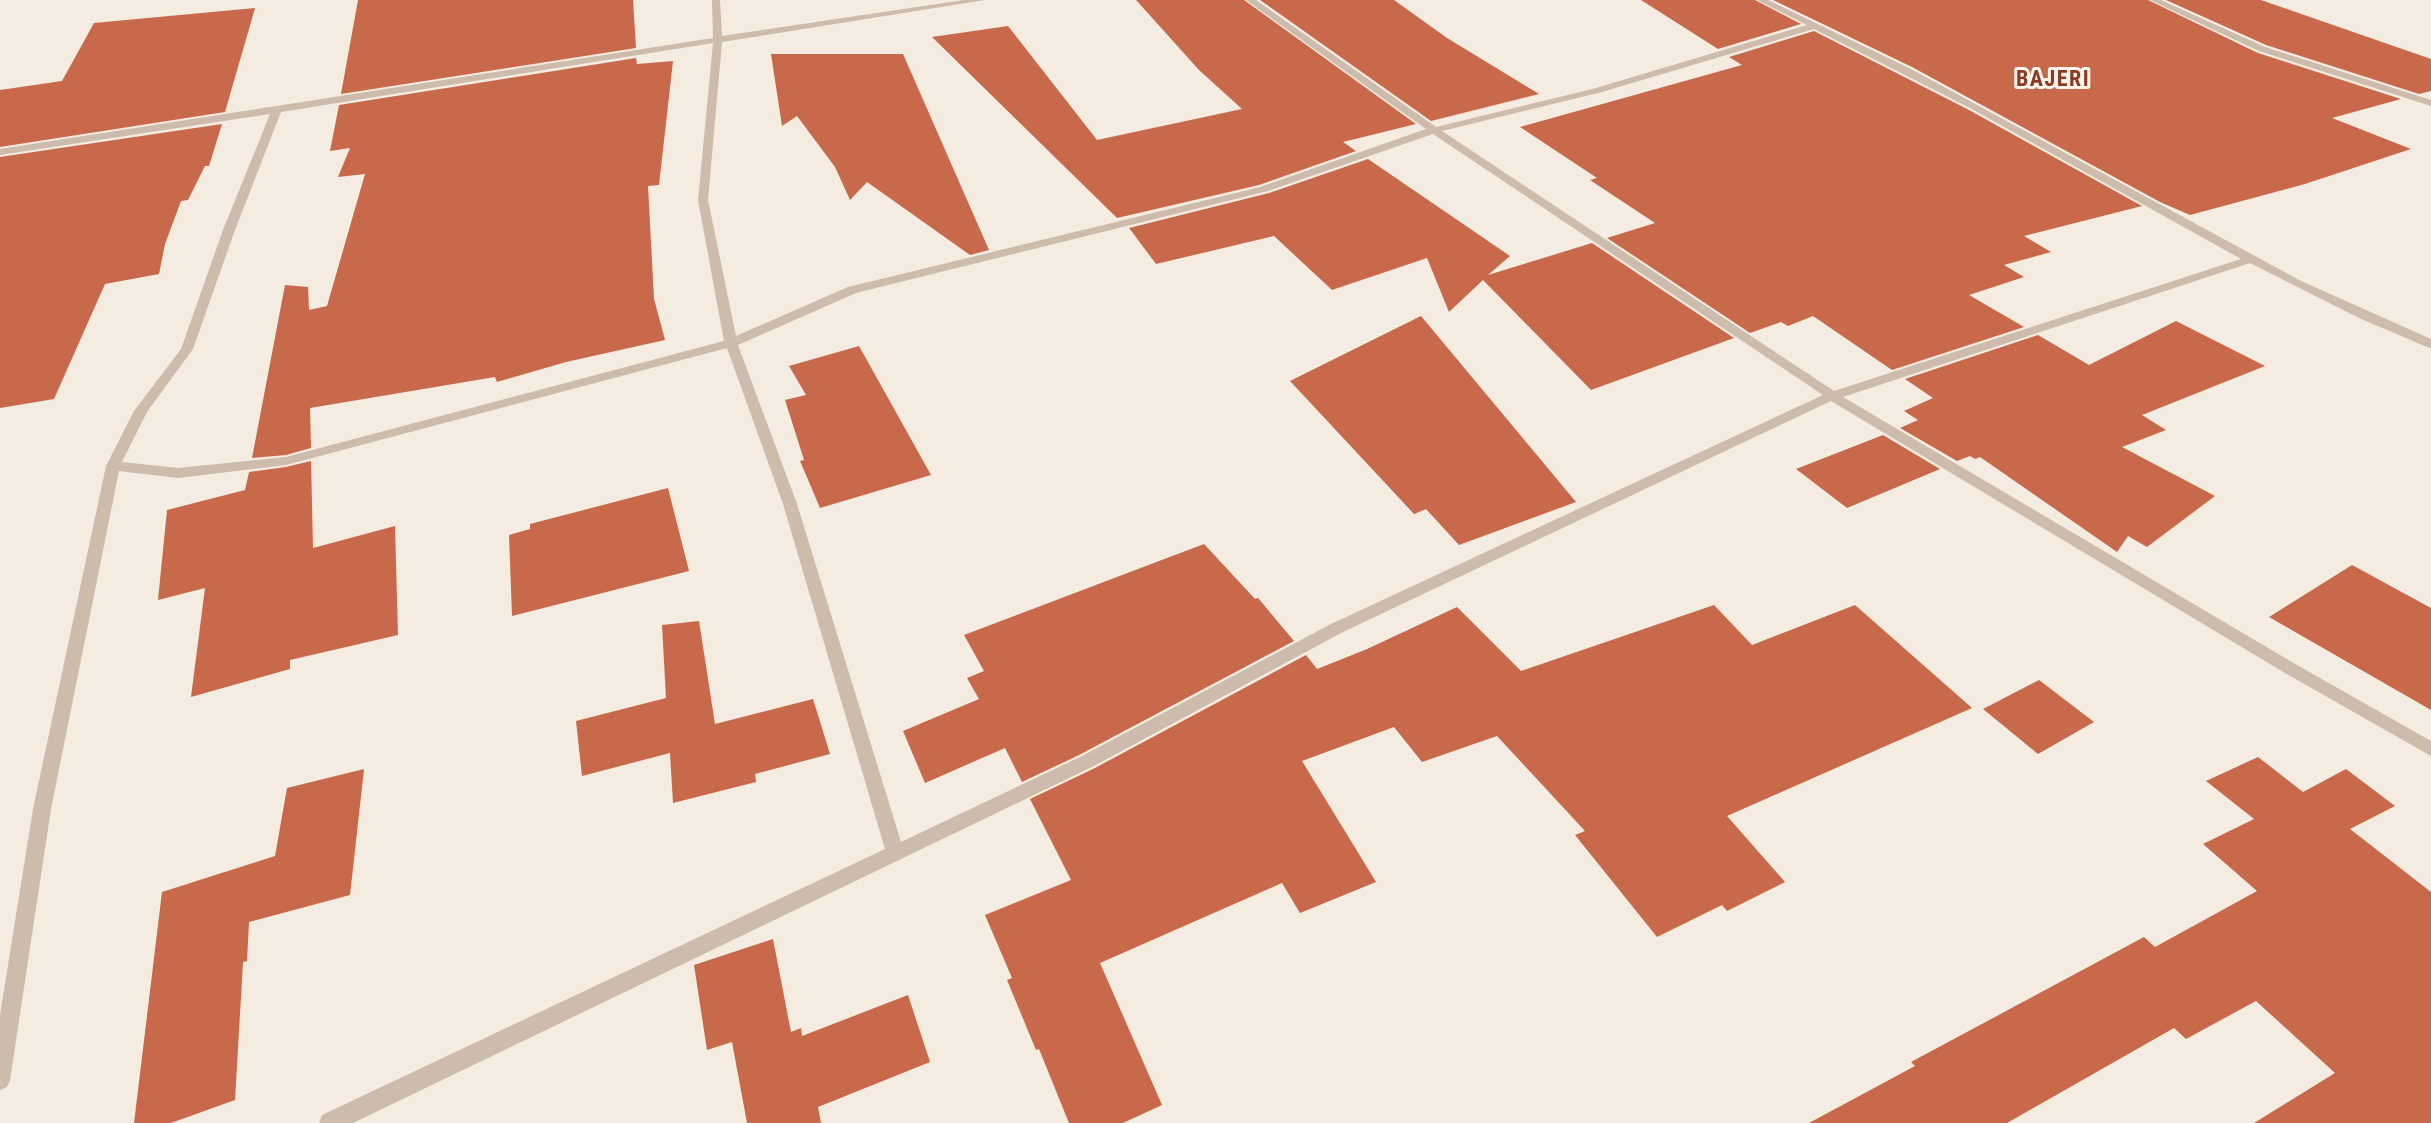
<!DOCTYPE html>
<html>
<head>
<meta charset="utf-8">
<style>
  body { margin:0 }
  canvas { display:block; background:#f4ebe1 }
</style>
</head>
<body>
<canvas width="2431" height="1123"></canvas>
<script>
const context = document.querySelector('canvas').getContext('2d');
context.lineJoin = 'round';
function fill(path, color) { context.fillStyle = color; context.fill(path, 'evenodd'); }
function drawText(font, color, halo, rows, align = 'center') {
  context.font = font + ' "Roboto Condensed",sans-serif'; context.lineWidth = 6; context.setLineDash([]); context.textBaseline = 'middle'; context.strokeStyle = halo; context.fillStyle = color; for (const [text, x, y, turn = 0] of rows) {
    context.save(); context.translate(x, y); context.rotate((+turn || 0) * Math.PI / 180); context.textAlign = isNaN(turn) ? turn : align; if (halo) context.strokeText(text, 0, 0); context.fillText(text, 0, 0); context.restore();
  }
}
fill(new Path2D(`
  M358 0H633L636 48 341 94Z
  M1136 0H1244L1416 124 1343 142 1356 151 1259 185 1117 218 932 37 1008 26 1097 140 1242 109 1199 70Z
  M1260 0H1394L1447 38 1539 94 1431 121Z
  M1641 0H1755L1801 24 1718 49Z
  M1773 0H2148L2258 53 2401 99 2332 118 2411 149 2305 184 2190 215 2160 202 1912 67Z
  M2166 0H2261L2431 59V91L2419 94 2266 45Z
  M255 8 225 112 0 147V90L62 81 94 23Z
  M1814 31 1969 110 2142 206 2024 236 2051 252 2004 265 2024 277 1969 295 2024 327 1892 370 1813 316 1788 326 1781 322 1750 333 1607 238 1655 223 1590 180 1597 178 1520 127 1742 65 1729 57Z
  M771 54H903L989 250 970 255 867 182 850 200 835 167 797 116 782 126Z
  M636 58 637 64 673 61 659 185 648 186 654 299 665 340 566 362 497 382 495 377 310 408 311 448 286 455 252 458 285 285 308 287 309 310 327 306 365 174 338 177 350 148 330 151 339 105Z
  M222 124 209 166H205L188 200 181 201 165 244 159 274 105 284 54 399 0 408V157Z
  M1368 159 1510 256 1488 275 1592 243 1734 338 1591 390 1483 280 1449 312 1427 258 1332 290 1274 236 1156 264 1129 228 1269 193Z
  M1421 316 1576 502 1459 545 1426 509 1414 514 1290 381Z
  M2176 321 2265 366 2142 415 2166 430 2122 447 2215 496 2147 547 2128 536 2117 552 1980 457 1975 459 1970 456 1957 461 1900 428 1918 420 1904 411 1933 398 1905 379 2038 335 2089 365Z
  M859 346 931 475 820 508 800 461 804 460 785 400 806 395 789 366Z
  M1883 435 1940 469 1847 508 1796 469Z
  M311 461 313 548 395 526 398 635 290 660V669L191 697 205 588 158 600 167 510 245 490 249 472 286 467Z
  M668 488 689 571 512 616 509 535 530 529V524Z
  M1204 544 1255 599 1258 598 1294 641 1079 755 1022 782 1005 748 925 783 903 731 979 699 967 678 984 671 964 635Z
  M2352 565 2431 608V710L2269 617Z
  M1714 605 1752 645 1855 605 1972 708 1727 816 1785 882 1727 911 1722 905 1657 937 1575 835 1585 831 1497 736 1422 762 1394 727 1302 761 1376 882 1300 913 1282 883 1100 963 1162 1105 1123 1123H1069L1039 1049 1036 1050 1007 980 1012 978 985 915 1071 880 1030 799 1093 769 1306 655 1317 669 1367 649 1457 607 1521 671Z
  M699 621 715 724 813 699 830 754 755 774 756 782 673 803 670 753 582 776 576 721 666 698 662 625Z
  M2039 680 2094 722 2038 754 1983 709Z
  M2258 757 2303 792 2346 769 2395 806 2350 829 2431 892V1123H2254L2335 1073 2256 1001 2186 1039 2174 1028 2007 1123H1809L1915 1066 1911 1062 2144 937 2155 947 2257 891 2203 844 2254 819 2206 781Z
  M364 769 350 895 249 922 247 961 243 962 235 1100 171 1123H134L162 892 275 856 287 788Z
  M773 939 791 1032 801 1028 802 1036 908 995 930 1062 818 1107 821 1123H747L732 1042 707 1050 694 965Z`), '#c8694b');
fill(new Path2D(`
  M712 0H720L722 36 964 0H985L722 42 708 200 736 336 848 287 1260 187 1426 129 1246 0H1256L1436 127 1596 88 1807 25 1757 0H1768L1911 69 2301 281 2431 339V348L2427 347 2359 318 2250 263 1843 397 2297 665 2431 741V756L2285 673 1831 401 1343 632 1092 767 353 1123H319L322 1115 885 849 783 504 727 348 286 465 178 478 119 471 51 809 10 1080 7 1087 0 1090V1015L33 809 106 466 134 411 181 349 223 230 270 114 0 155V149L713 38ZM1814 29 1970 108 2241 259 1834 391 1442 131 1602 92ZM713 43 698 200 724 341 286 457 178 468 122 462 147 412 193 349 235 230 281 112ZM1433 134 1823 395 1331 624 1080 757 901 842 797 504 738 345 856 293 1268 191Z
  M2150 0H2161L2265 47 2431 100V106L2259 51Z`), '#cdbbac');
context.letterSpacing = '1.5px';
drawText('bold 22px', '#8c3b22', '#fbf5ee', [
  ["BAJERI",2053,80]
]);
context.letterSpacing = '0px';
</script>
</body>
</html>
